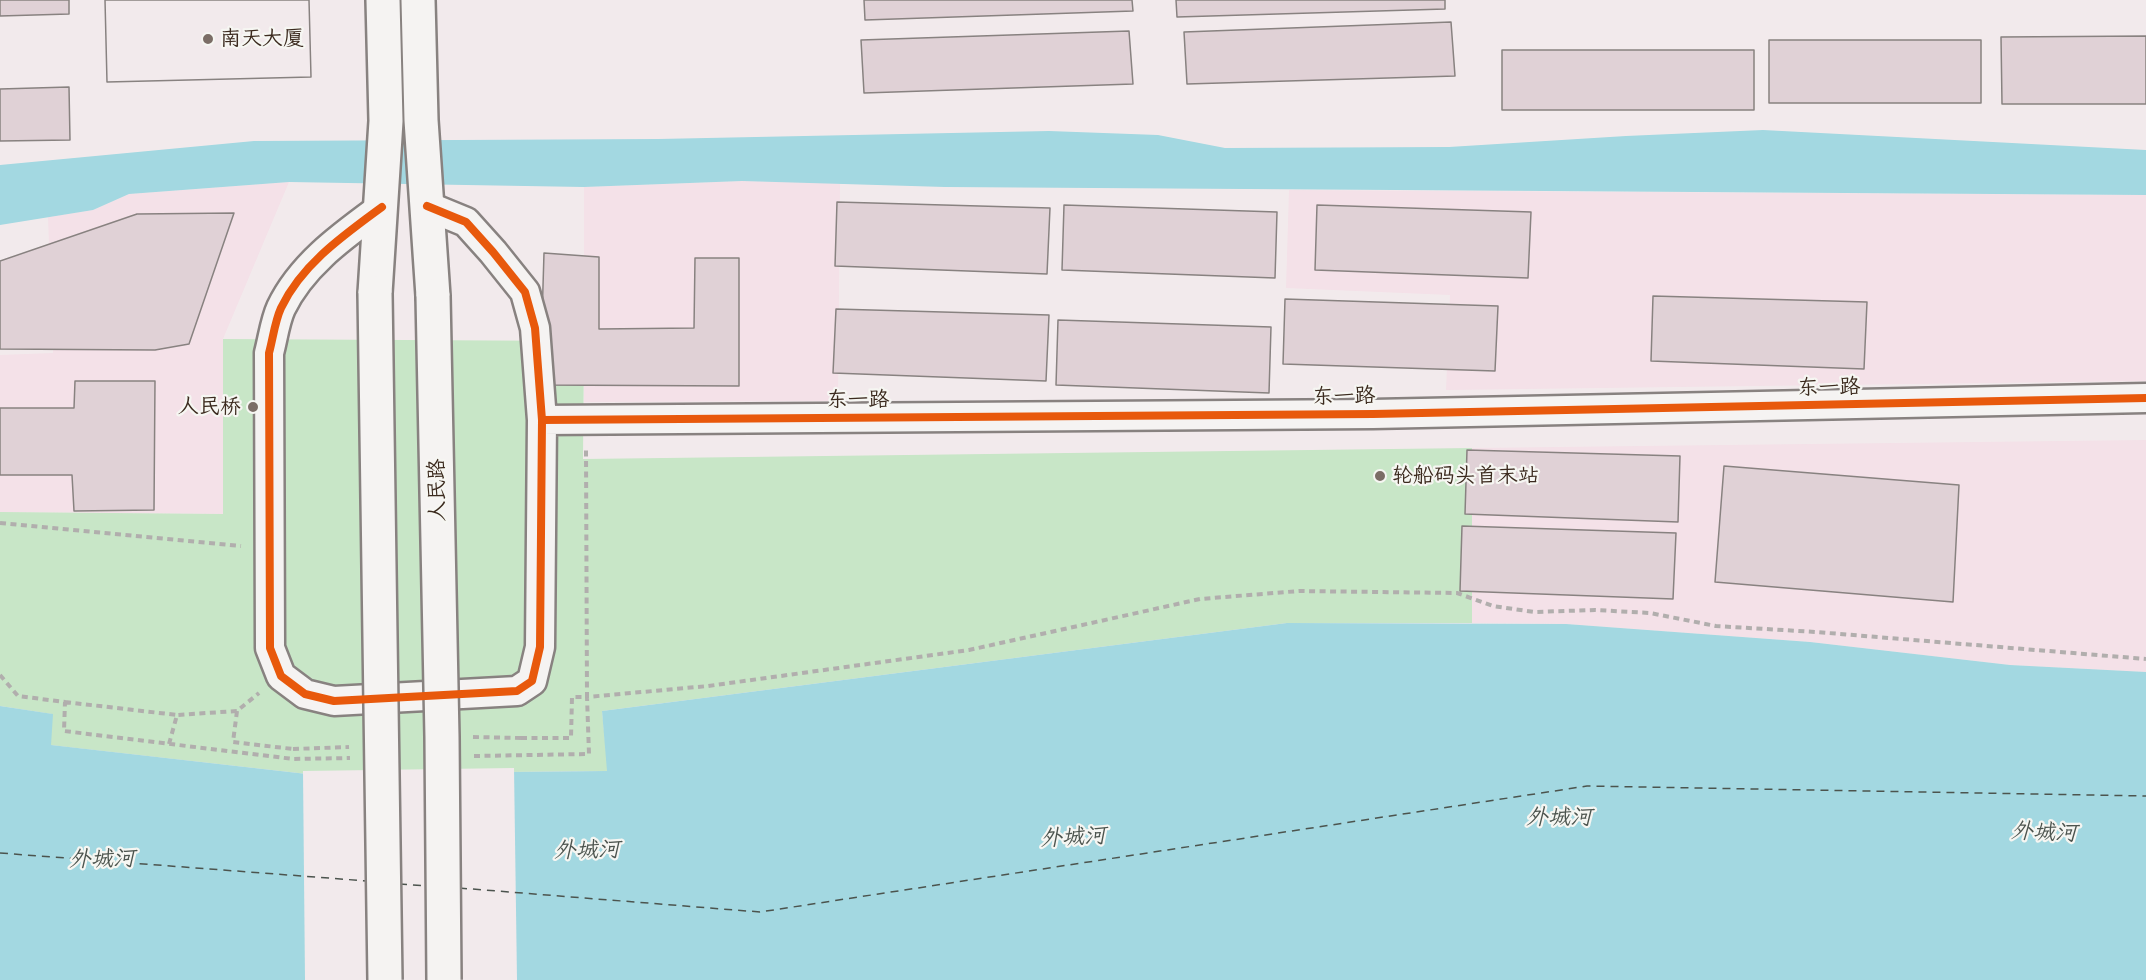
<!DOCTYPE html>
<html>
<head>
<meta charset="utf-8">
<style>
  body { margin:0 }
  canvas { display:block; background:#f2eaec }
</style>
</head>
<body>
<canvas width="2146" height="980"></canvas>
<script>
const context = document.querySelector('canvas').getContext('2d');
context.lineJoin = 'round';
function fill(path, color) { context.fillStyle = color; context.fill(path, 'evenodd'); }
function stroke(path, color, width, dash) { context.strokeStyle = color; context.lineWidth = width; context.lineCap = dash ? 'butt' : 'round'; context.setLineDash(dash || []); context.stroke(path); }
function drawText(font, color, halo, rows, align = 'center') {
  context.font = font + ' Mali,"LXGW WenKai TC",sans-serif'; context.lineWidth = 4.5; context.setLineDash([]); context.textBaseline = 'middle'; context.strokeStyle = halo; context.fillStyle = color; for (const [text, x, y, turn = 0] of rows) {
    context.save(); context.translate(x, y); context.rotate((+turn || 0) * Math.PI / 180); context.textAlign = isNaN(turn) ? turn : align; if (halo) context.strokeText(text, 0, 0); context.fillText(text, 0, 0); context.restore();
  }
}
fill(new Path2D(`
  M742 181 840 183 838 401 584 402V187Z
  M289 182 223 339V514L0 512V355L53 353 48 217 93 210 129 194Z
  M1289 190 2146 195V381L1446 390 1450 295 1286 288Z
  M2146 440V672L2010 665 1810 642 1566 624 1472 623V448Z`), '#f4e1e8');
fill(new Path2D(`
  M223 339 584 341 583 459 1472 448V623H1287L602 711 608 771 307 774 50 745 52 714 0 706V512L223 514Z`), '#c8e6c7');
fill(new Path2D(`
  M1763 130 2146 150V195L945 187 742 181 584 187 289 182 129 194 93 210 0 225V165L254 141 658 139 1049 131 1158 135 1225 148 1449 147 1626 136Z
  M1287 623 1566 624 1810 642 2010 665 2146 672V980H0V706L53 714 51 745 307 774 607 771 602 711Z`), '#a3d8e1');
fill(new Path2D(`
  M514 768 517 980H305L303 771Z`), '#f2eaec');
stroke(new Path2D(`
  M0 853 367 881
  M399 884 427 886
  M459 888 760 912 1587 786 2146 796`), '#4c544e', 1.5, [8, 6]);
const building = new Path2D(`
  M0 0H69V14L0 16Z
  M105 0H309L311 77 107 82Z
  M105 0H309L311 77 107 82Z
  M864 0H1132L1133 11 865 20Z
  M1176 0H1445V9L1177 17Z
  M1451 22 1455 76 1187 84 1184 32Z
  M1129 31 1133 84 864 93 861 40Z
  M2146 36V104H2002L2001 37Z
  M1769 40H1981V103H1769Z
  M1502 50H1754V110H1502Z
  M69 87 70 140 0 141V89Z
  M837 202 1050 208 1047 274 835 266Z
  M1064 205 1277 212 1275 278 1062 270Z
  M1317 205 1531 212 1528 278 1315 270Z
  M234 213 189 344 155 350 0 349V261L137 214Z
  M544 253 599 257V329L694 328 695 258H739V386L540 385Z
  M1653 296 1867 302 1864 369 1651 361Z
  M1285 299 1498 306 1495 371 1283 364Z
  M836 309 1049 315 1046 381 833 373Z
  M1058 320 1271 327 1269 393 1056 385Z
  M75 381H155L154 510 74 511 72 475H0V408H74Z
  M1467 450 1680 456 1678 522 1465 514Z
  M1724 466 1959 485 1953 602 1715 582Z
  M1462 526 1676 533 1673 599 1460 591Z`);
fill(building, '#e0d1d6');
stroke(building, '#888280', 1.5);
const minor = new Path2D(`
  M382 207C344 235 302 264 281 308 275 321 273 338 269 353L270 648 281 676 305 694 334 701 517 691 532 681 540 647 542 420 535 328 525 292 493 252 466 222 427 206
  M542 420 1373 414 2146 398`);
const primary = new Path2D(`
  M418 0 421 120 433 296
  M375 293 386 121 383 0`);
stroke(minor, '#888280', 33);
stroke(primary, '#888280', 38);
stroke(new Path2D(`
  M0 523 241 546
  M0 675 18 696 65 702 64 731 293 759 350 758
  M65 702 177 715
  M237 711 233 742 293 749
  M521 738H571L572 697H587L586 450
  M169 744 177 715 237 711 259 693
  M474 756 589 754 587 697 708 686 969 650 1200 599 1299 591 1457 593 1493 606 1534 612 1595 610 1650 613 1716 626 1816 632 2146 659`), '#b1aead', 4, [6, 4.5]);
stroke(minor, '#f5f3f2', 28);
stroke(primary, '#f5f3f2', 33);
const primaryBridge = new Path2D(`
  M375 293 385 980
  M433 296 442 737 444 980`);
stroke(primaryBridge, '#888280', 38, []);
stroke(new Path2D(`
  M473 737 521 738
  M293 749 349 747`), '#b1aead', 4, [6, 4.5]);
stroke(primaryBridge, '#f5f3f2', 33);
stroke(new Path2D(`
  M382 207C344 235 302 264 281 308 275 321 273 338 269 353L270 648 281 676 305 694 334 701 517 691 532 681 540 647 542 420 535 328 525 292 493 252 466 222 427 206
  M542 420 1373 414 2146 398`), '#e8590c', 8);
for (const [x, y, r, color] of [
  [208,39,6,"#7b6d66"],
  [253,407,6,"#7b6d66"],
  [1380,476,6,"#7b6d66"]
]) { const dot = new Path2D(); dot.arc(x, y, r, 0, 2 * Math.PI); context.fillStyle = color; context.fill(dot); stroke(dot, '#f6f6f2', 2); }
drawText('21px', '#3b2a1e', '#f6f6f2', [
  ["南天大厦",220,39],
  ["人民桥",241,407,"right"],
  ["轮船码头首末站",1392,476]
], 'left');
drawText('21px', '#3b2a1e', '#f6f6f2', [
  ["东一路",1829,387,-1],
  ["东一路",1344,396,-1],
  ["东一路",858,400],
  ["人民路",437,490,-91]
]);
drawText('italic 22px', '#4c544e', '#f6f6f2', [
  ["外城河",1559,817],
  ["外城河",2044,832,2],
  ["外城河",1073,837,-3],
  ["外城河",587,850,-1],
  ["外城河",102,859,-1]
]);
</script>
</body>
</html>
